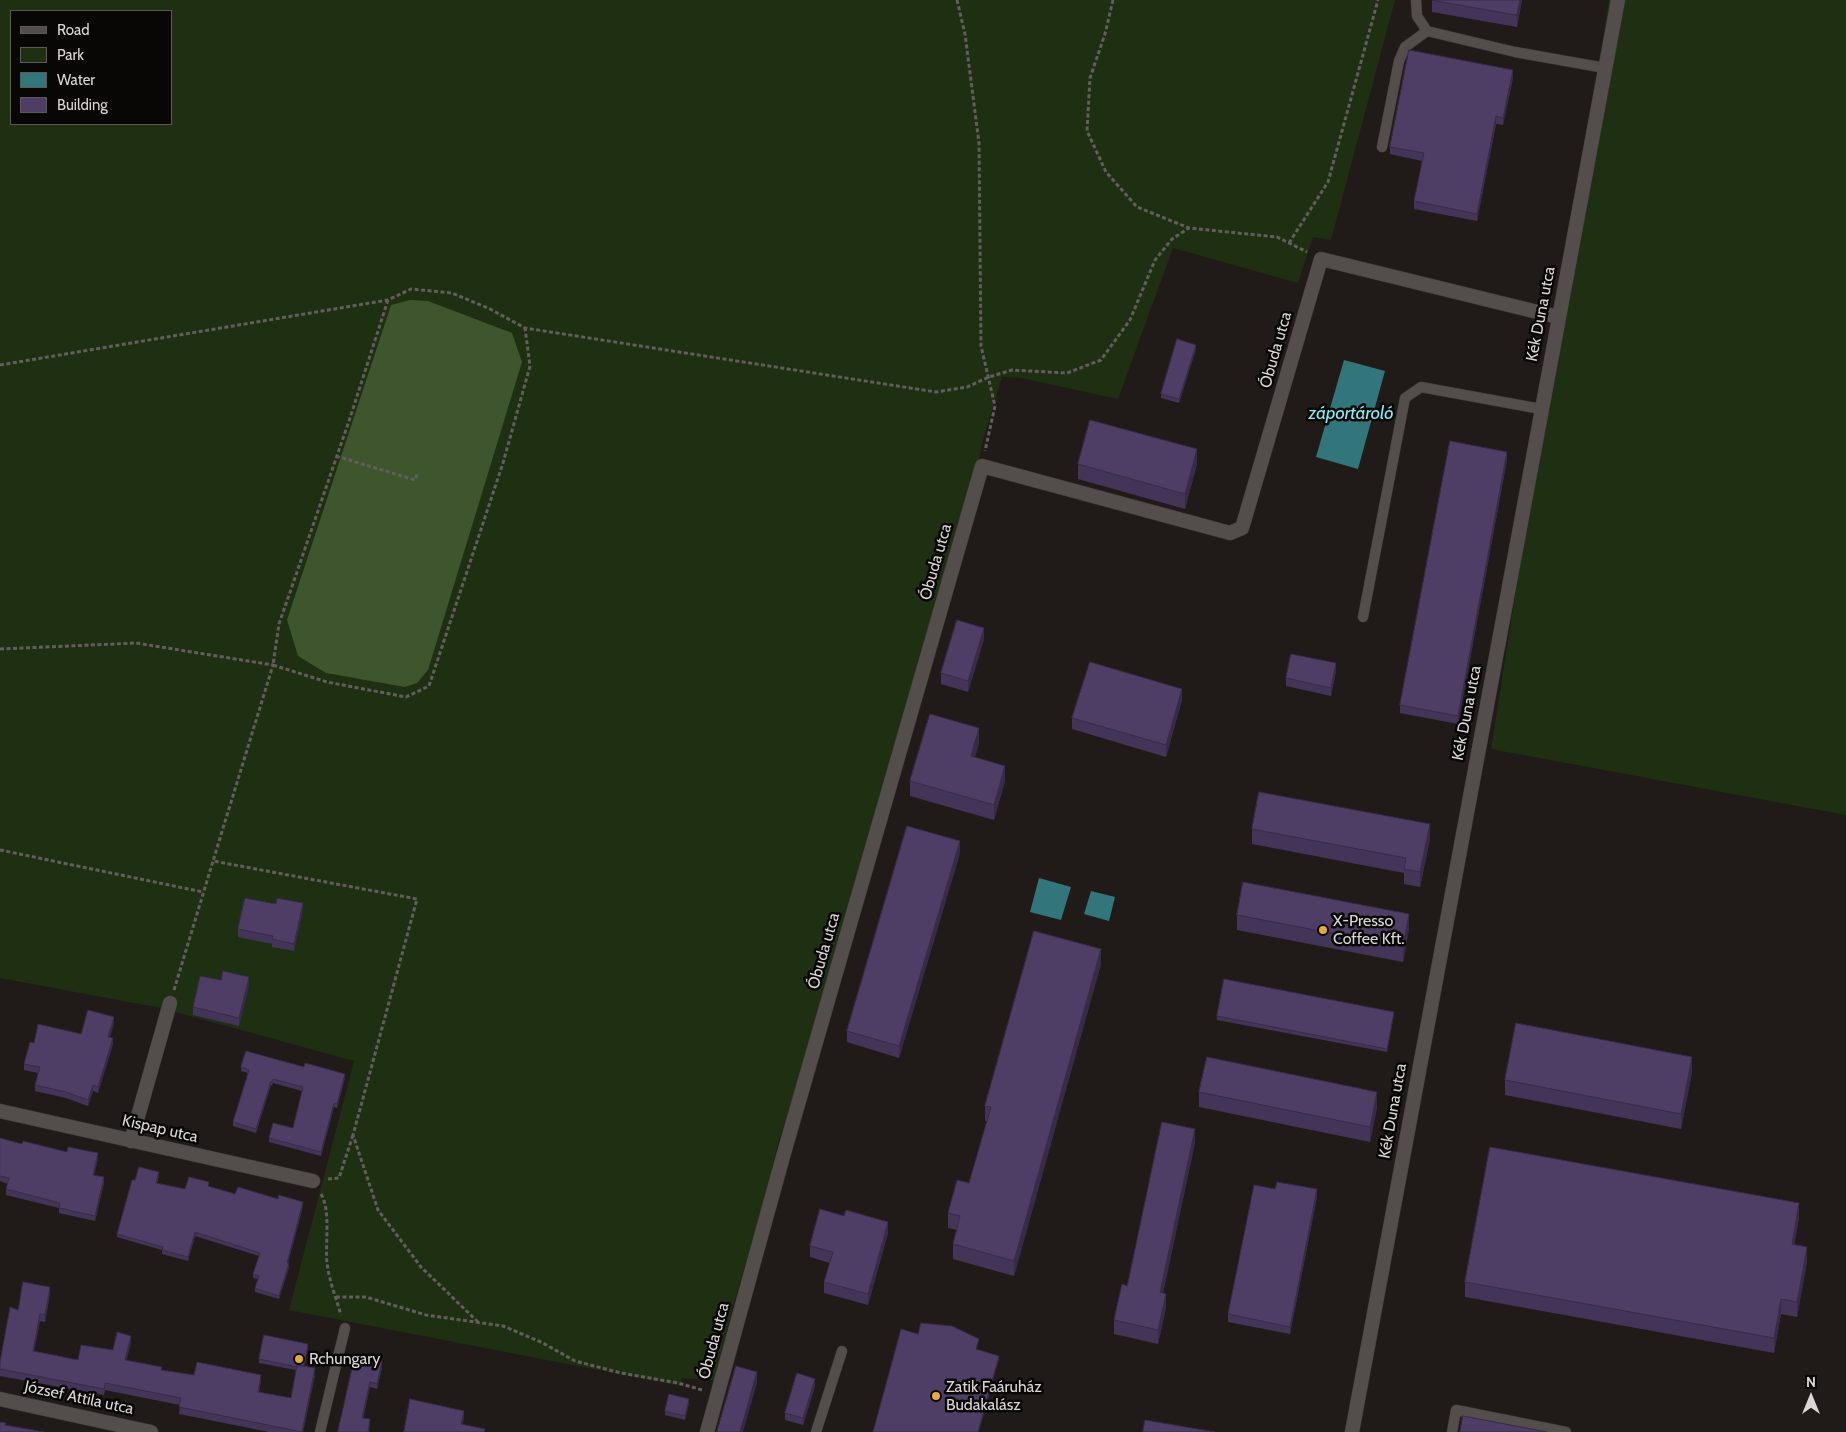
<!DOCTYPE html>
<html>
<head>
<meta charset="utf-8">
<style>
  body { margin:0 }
  #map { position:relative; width:1846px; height:1432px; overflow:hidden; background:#201b19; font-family:Cabin,sans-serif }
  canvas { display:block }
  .legend { position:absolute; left:10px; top:10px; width:162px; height:115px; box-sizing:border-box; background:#080706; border:1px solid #5c5a59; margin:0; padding:6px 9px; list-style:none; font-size:15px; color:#dbd7d6 }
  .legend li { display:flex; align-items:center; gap:10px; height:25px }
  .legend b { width:25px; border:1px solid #5c5a59 }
  .north { position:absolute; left:1786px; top:1372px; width:50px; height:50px; -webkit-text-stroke:4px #080706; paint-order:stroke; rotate:0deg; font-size:14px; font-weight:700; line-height:20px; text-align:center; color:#dbd7d6 }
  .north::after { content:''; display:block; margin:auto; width:18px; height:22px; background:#dbd7d6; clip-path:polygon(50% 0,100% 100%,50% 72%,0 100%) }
</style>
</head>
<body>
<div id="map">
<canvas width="1846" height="1432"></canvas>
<ul class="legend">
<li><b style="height:6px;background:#534d4b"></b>Road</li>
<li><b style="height:14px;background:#1f2f11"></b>Park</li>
<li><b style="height:14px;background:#32767c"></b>Water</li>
<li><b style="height:14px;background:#4e3e66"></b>Building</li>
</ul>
<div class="north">N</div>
</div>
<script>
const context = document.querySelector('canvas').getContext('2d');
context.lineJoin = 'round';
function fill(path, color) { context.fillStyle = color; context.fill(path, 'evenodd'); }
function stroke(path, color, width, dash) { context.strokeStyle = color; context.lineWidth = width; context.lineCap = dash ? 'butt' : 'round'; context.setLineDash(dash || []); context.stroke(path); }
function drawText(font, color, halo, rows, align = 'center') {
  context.font = font + ' Cabin,sans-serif'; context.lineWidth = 5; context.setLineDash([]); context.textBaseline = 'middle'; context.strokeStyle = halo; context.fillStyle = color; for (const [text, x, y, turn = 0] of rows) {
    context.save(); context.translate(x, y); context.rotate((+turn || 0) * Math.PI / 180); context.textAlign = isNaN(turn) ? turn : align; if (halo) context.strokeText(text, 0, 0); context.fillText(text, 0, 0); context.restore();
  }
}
fill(new Path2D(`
  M0 0H1395L1331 240 1313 237 1298 283 1173 248 1118 399 1021 378 1002 377 981 447 978 469 793 1110 779 1139 763 1206 733 1306 714 1380 682 1378 681 1386 289 1310 354 1061 161 1008 0 978ZM11 11H171V124H11Z
  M1609 0H1846V815L1491 749Z`), '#1f2f11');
fill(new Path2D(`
  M410 300 428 301 512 333 522 362 428 670 417 683 405 687 326 673 298 656 287 620 391 305Z`), '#3f552d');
fill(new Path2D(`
  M1344 360 1385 371 1358 469 1316 457Z
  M1039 878 1071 887 1061 920 1030 912Z
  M1091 891 1115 897 1109 921 1084 914Z`), '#32767c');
const service = new Path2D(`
  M1416 0 1417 16 1427 31 1515 52 1605 68
  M1382 147 1399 61 1405 47 1427 31
  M1363 617 1405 398 1421 387 1541 409
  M320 1432 345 1328
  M816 1432 842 1351
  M1452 1432 1456 1410 1566 1432`);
const minor = new Path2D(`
  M0 1111 313 1181
  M131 1141 170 1003
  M707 1432 784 1153 982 466 1230 533 1242 528 1321 259 1558 317
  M1352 1432 1618 0`);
const secondary = new Path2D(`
  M0 1399 151 1432`);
stroke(service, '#3c3837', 11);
stroke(minor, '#3c3837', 15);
stroke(secondary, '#3c3837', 15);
stroke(new Path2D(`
  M957 0 965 34 979 143 981 346 995 406 985 451
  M1113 0 1105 34 1090 78 1087 131 1106 172 1137 207 1189 228 1277 237 1307 252
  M1289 243 1328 182 1378 0
  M388 300 349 421 279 624 273 665 327 682 406 697 429 686 503 463 530 366 525 328
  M0 365 388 300 411 289 452 293 490 309 525 328 936 392 967 387 989 377 1012 370 1067 373 1101 360 1130 320 1155 260 1172 239 1189 228
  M336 456 415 480 418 472
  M0 649 136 643 273 665 213 861
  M0 850 203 892
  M174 990 213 861 417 899 353 1135 378 1210 421 1267 479 1323
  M328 1179 339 1178 353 1135
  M321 1194C331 1211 325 1243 327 1263 329 1280 336 1298 341 1315
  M336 1297H366L426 1315 503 1326 541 1342 575 1361 621 1373 678 1383 702 1390`), '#635e5d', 3, [4, 2.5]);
stroke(service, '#534d4b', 10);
stroke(minor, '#534d4b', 14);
stroke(secondary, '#534d4b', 14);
fill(new Path2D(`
  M1432 0H1522L1517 27 1432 12Z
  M1513 78 1503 125 1496 124 1477 221 1414 209V201L1422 161 1390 154V147Z
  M1196 349 1179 403 1161 398V394Z
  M1507 460 1458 724 1400 713V705Z
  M1078 464H1197L1185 509 1078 479Z
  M984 639 968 692 941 684V673Z
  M1336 671 1331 696 1286 686V678Z
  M1182 700 1166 757 1072 729V718Z
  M979 743 975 757 1005 781 994 820 910 796V781Z
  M1252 829 1430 839 1420 887 1404 884V873L1252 844Z
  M960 853 899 1058 847 1042V1031Z
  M303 910 294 951 272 947V944L238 937V929Z
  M1237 915 1409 929 1403 962 1237 930Z
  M1101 964 1014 1276 953 1259V1244L957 1230 948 1228V1213L969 1183 987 1121H985V1106Z
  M221 980 249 985 239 1026 193 1015V1007Z
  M1394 1015 1387 1052 1217 1020V1016Z
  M114 1023 110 1037 113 1044 98 1093 93 1091 88 1106 66 1098 35 1091V1085L38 1073 24 1070V1064L34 1043 81 1034Z
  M241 1067H304L345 1078 337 1108 334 1107 321 1156 269 1142V1138L293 1128 302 1091 273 1083 272 1086 271 1085 256 1133 233 1126V1122L248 1073 241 1071Z
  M1692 1072 1681 1129 1505 1095V1080Z
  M1199 1092 1377 1107 1370 1142 1199 1107Z
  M0 1138 22 1144 67 1152 98 1158 94 1175 104 1183 95 1221 59 1213V1208L6 1195V1189L8 1184 0 1181Z
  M1195 1143 1163 1293 1166 1308 1158 1344 1114 1334V1320L1127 1286Z
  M159 1176 157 1183 185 1189 209 1187 235 1194 278 1199 303 1206 288 1263 289 1267 279 1299 255 1292V1288L258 1279 253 1278V1274L259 1256 195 1236 188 1261 162 1254V1250L117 1237V1234L135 1180Z
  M1317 1197 1290 1334 1228 1322V1314Z
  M1799 1218 1794 1244 1807 1262 1797 1317 1781 1314 1774 1353 1465 1297V1282Z
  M888 1233 868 1305 824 1293V1282L830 1263 810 1257V1246Z
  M50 1294 45 1322 40 1321 34 1351 78 1360 113 1350 131 1342 126 1361 162 1370 194 1375 261 1381 259 1392 291 1398 296 1370 259 1363V1359L308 1348 304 1366 315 1375 303 1432H269L179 1414 180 1405 105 1390 104 1395 0 1376V1362L18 1310Z
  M355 1356 382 1367 377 1389 370 1387 363 1418 370 1424 369 1432H338Z
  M815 1386 803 1425 785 1420V1413Z
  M689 1403 685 1420 665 1415V1411Z`), '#433558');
fill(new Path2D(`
  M1520 0H1522L1517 27V15Z
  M1513 70V78L1503 125V118Z
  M1496 116V124L1477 221V214Z
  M1196 345V349L1179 403V399Z
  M1197 449V464L1185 509V494Z
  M1507 452V460L1458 724V716Z
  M984 628V639L968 692V681Z
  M1336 663V671L1331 696V688Z
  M1182 689V700L1166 757V745Z
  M979 728V743L971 771V756Z
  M1005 766V781L994 820V805Z
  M1430 824V839L1420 887V872Z
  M960 841V853L899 1058V1046Z
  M303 903V910L294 951V944Z
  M1409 914V929L1403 962V947Z
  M1101 949V964L1014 1276V1261Z
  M249 977V985L239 1026V1018Z
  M1394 1012V1015L1387 1052V1049Z
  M114 1017V1023L108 1043V1037Z
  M113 1038V1044L98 1093V1087Z
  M1692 1057V1072L1681 1129V1114Z
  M345 1074V1078L337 1108V1104Z
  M271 1081V1085L256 1133V1129Z
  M93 1085V1091L88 1106V1100Z
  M1377 1092V1107L1370 1142V1127Z
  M334 1103V1107L321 1156V1152Z
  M1195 1129V1143L1160 1307V1292Z
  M98 1153V1158L93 1181V1175Z
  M104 1177V1183L95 1221V1216Z
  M1317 1189V1197L1290 1334V1327Z
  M303 1202V1206L287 1267V1263Z
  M1799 1203V1218L1792 1259V1244Z
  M888 1222V1233L868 1305V1294Z
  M195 1232V1236L188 1261V1257Z
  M1807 1247V1262L1797 1317V1302Z
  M289 1263V1267L279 1299V1296Z
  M50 1287V1294L45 1322V1315Z
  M1166 1294V1308L1158 1344V1330Z
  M1781 1299V1314L1774 1353V1338Z
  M40 1314V1321L33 1358V1351Z
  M131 1336V1342L125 1367V1360Z
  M999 1356V1359L979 1432H978Z
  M382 1362V1367L377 1389V1384Z
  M315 1368V1375L303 1432H302Z
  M757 1372V1383L743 1432H740Z
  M261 1375V1381L258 1398V1392Z
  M815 1379V1386L803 1425V1418Z
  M370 1382V1387L362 1423V1418Z
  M689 1399V1403L685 1420V1416Z
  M464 1411V1419L461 1432V1424Z`), '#372b47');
const building = new Path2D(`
  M1432 0H1520L1517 15Z
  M1409 50 1513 70 1503 118 1496 116 1477 214 1414 201 1424 153 1390 147Z
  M1177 339 1196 345 1179 399 1161 394Z
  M1090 420 1197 449 1185 494 1078 464Z
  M1450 441 1507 452 1458 716 1400 705Z
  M957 620 984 628 968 681 941 673Z
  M1291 654 1336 663 1331 688 1286 678Z
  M1090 662 1182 689 1166 745 1072 718Z
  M930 714 979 728 971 756 1005 766 994 805 910 781Z
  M1259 792 1430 824 1420 872 1404 869 1406 858 1252 829Z
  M907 826 960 841 899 1046 847 1031Z
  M1243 882 1409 914 1403 947 1237 915Z
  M245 898 276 904 277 898 303 903 294 944 272 939 273 936 238 929Z
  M1034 931 1101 949 1014 1261 953 1244 960 1216 948 1213 957 1180 969 1183 991 1107 985 1106Z
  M223 971 249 977 239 1018 193 1007 200 976 221 980Z
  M1224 979 1394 1012 1387 1049 1217 1016Z
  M88 1010 114 1017 108 1037 113 1038 98 1087 93 1085 88 1100 66 1092 35 1085 40 1067 24 1064 30 1042 34 1043 38 1024 81 1034Z
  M1516 1023 1692 1057 1681 1114 1505 1080Z
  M246 1051 304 1067 305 1063 345 1074 337 1104 334 1103 321 1152 269 1138 273 1123 293 1128 303 1087 273 1079 272 1082 271 1081 256 1129 233 1122 249 1070 241 1067Z
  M1207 1057 1377 1092 1370 1127 1199 1092Z
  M1162 1122 1195 1129 1160 1292 1166 1294 1158 1330 1114 1320 1122 1284 1127 1286Z
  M0 1138 22 1144 23 1141 67 1152 68 1147 98 1153 93 1175 104 1177 95 1216 59 1208 60 1203 6 1189 9 1178 0 1176Z
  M1490 1147 1799 1203 1792 1244 1807 1247 1797 1302 1781 1299 1774 1338 1465 1282Z
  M139 1167 159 1172 156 1183 185 1189 189 1177 209 1182 208 1186 235 1194 238 1187 278 1199 279 1195 303 1202 287 1263H289L279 1296 255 1288 259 1276 253 1274 260 1253 195 1232 188 1257 162 1250 163 1247 117 1234 132 1180H135Z
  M1277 1182 1317 1189 1290 1327 1228 1314 1254 1185 1275 1189Z
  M820 1209 844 1216 846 1210 888 1222 868 1294 824 1282 833 1252 810 1246Z
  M23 1282 50 1287 45 1315 40 1314 33 1351 78 1360 81 1345 113 1350 117 1332 131 1336 125 1360 162 1367 161 1370 194 1375 197 1362 261 1375 258 1392 291 1398 297 1365 315 1368 302 1432 179 1407 181 1398 105 1383 104 1389 0 1369V1362L10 1307 18 1310Z
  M921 1323 952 1326 979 1339 976 1349 999 1356 978 1432H873L901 1329 918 1334Z
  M264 1335 308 1344 304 1366 297 1365V1367L259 1359Z
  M355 1356 382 1362 377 1384 370 1382 362 1418 370 1419 368 1432H338Z
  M736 1366 757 1372 740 1432H717Z
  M797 1373 815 1379 803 1418 785 1413Z
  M669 1394 689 1399 685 1416 665 1411Z
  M410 1399 464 1411 461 1424 485 1429 484 1432H404Z
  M1463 1416 1547 1432H1460Z
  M1145 1420 1215 1432H1143Z
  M0 1422 6 1423 5 1425 44 1432H0Z`);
fill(building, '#4e3e66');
stroke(building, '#372b47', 1);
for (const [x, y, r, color] of [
  [1323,930,5,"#e5ad36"],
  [299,1359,5,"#e5ad36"],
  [936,1396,5,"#e5ad36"]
]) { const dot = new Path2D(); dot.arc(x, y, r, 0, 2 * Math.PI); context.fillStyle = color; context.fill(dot); stroke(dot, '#080706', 2); }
drawText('16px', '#dbd7d6', '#080706', [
  ["Kék Duna utca",1541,314,-79],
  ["Óbuda utca",1276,350,-74],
  ["Óbuda utca",936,562,-74],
  ["Kék Duna utca",1467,713,-79],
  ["Óbuda utca",824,951,-74],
  ["Kék Duna utca",1393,1111,-80],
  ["Kispap utca",160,1129,13],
  ["Óbuda utca",714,1341,-75],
  ["József Attila utca",79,1398,12]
]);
drawText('16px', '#dbd7d6', '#080706', [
  ["X-Presso",1333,921],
  ["Coffee Kft.",1333,939],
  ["Rchungary",309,1359],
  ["Zatik Faáruház",946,1387],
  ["Budakalász",946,1405]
], 'left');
drawText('italic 18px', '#86eef8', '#080706', [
  ["záportároló",1351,414]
]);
</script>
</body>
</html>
